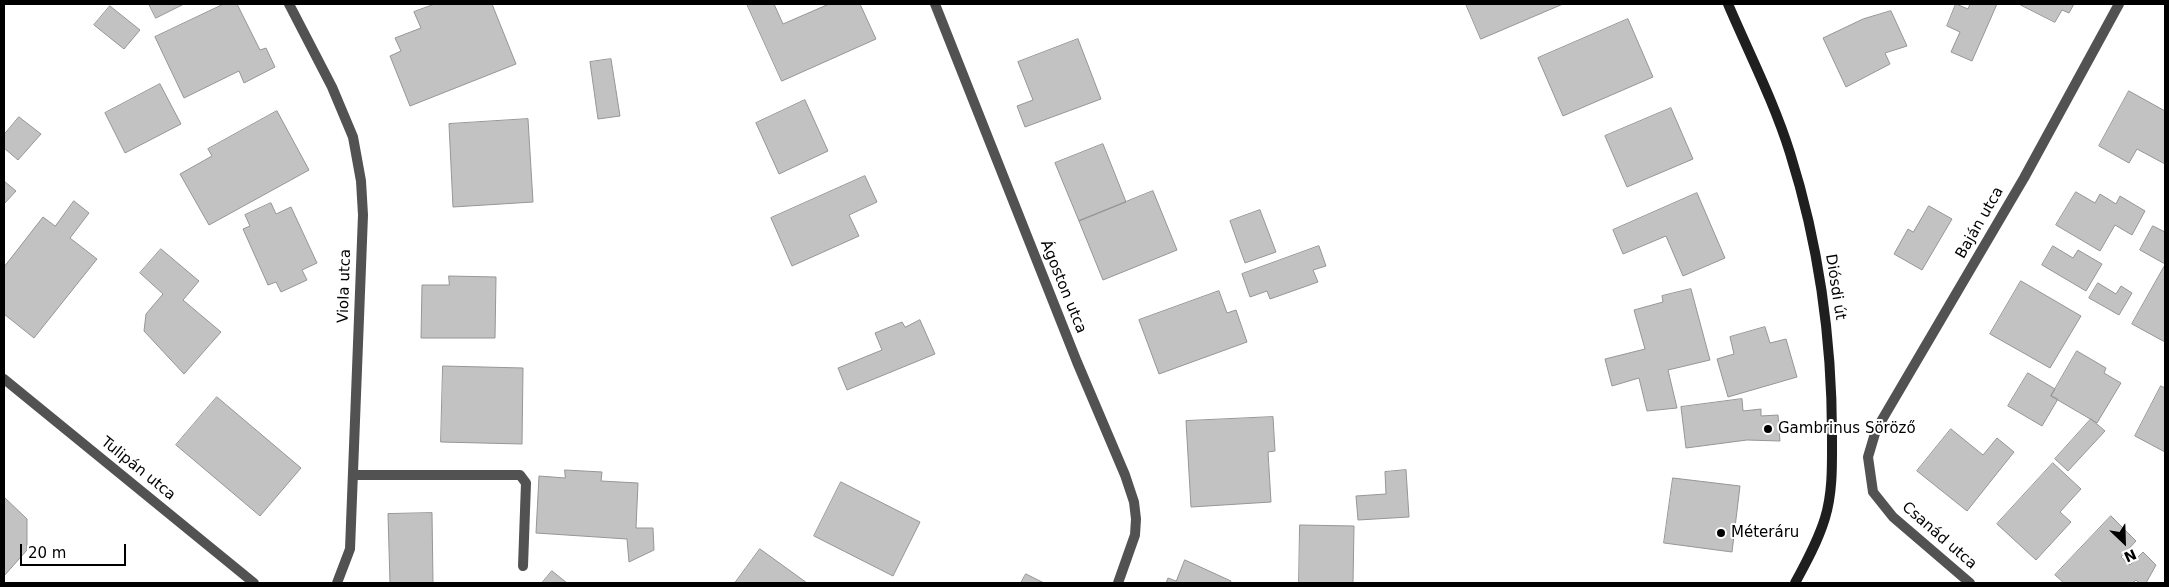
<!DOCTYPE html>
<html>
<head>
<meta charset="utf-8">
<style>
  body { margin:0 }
  #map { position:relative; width:2169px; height:587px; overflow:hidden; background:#fff; font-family:"DejaVu Sans",sans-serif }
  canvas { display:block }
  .frame { position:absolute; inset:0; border:5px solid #000; pointer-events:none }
  .north { position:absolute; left:2099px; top:517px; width:50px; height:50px; -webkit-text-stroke:4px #fff; paint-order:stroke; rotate:156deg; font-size:14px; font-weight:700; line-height:20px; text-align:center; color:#000 }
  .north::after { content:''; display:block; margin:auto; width:18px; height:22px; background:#000; clip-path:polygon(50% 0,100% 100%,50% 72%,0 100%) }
  .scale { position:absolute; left:20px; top:544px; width:106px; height:22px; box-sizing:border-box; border:2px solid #000; border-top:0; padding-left:6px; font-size:15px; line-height:18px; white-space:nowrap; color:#000; -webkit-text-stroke:4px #fff; paint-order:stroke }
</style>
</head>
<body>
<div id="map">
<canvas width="2169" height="587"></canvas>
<div class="frame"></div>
<div class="north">N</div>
<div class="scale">20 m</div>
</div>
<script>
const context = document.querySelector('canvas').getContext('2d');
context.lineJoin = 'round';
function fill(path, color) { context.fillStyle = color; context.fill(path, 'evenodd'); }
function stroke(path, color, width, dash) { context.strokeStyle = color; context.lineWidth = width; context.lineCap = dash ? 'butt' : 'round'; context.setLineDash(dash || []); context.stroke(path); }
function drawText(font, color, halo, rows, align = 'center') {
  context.font = font + ' "DejaVu Sans",sans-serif'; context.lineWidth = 4; context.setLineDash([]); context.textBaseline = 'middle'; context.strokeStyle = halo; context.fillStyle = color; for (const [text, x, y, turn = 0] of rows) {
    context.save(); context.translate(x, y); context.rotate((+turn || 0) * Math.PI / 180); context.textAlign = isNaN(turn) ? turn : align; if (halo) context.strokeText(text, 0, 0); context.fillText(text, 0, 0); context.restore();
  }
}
const building = new Path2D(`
  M149 4H184L156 18Z
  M224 4H237L260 50 266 48 275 67 244 83 239 71 184 98 155 37Z
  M435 4H492L516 64 410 106 390 56 401 51 395 38 421 28 414 12Z
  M747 4H774L783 24 829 4H860L876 39 782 81Z
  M1466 4H1563L1481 39Z
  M1956 4 1968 9 1970 4H1997L1972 61 1951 52 1960 32 1947 26Z
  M2019 4H2074L2069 13 2062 10 2055 22Z
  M110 6 140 30 124 49 94 25Z
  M1891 11 1907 46 1885 53 1890 64 1846 87 1823 38 1863 19Z
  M1628 19 1653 77 1563 116 1538 58Z
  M1078 39 1101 99 1025 127 1017 106 1033 100 1018 62Z
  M611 59 620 116 598 119 590 62Z
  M160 84 181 124 125 153 105 113Z
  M2129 91 2165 111V164L2137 149 2129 163 2099 146Z
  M805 100 828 151 779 174 756 123Z
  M1671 108 1693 159 1627 187 1605 136Z
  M277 111 309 170 209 225 180 174 212 156 208 149Z
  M19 117 41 134 18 160 4 148V135Z
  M528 119 533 202 453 207 449 124Z
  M1103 144 1126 202 1079 221 1055 163Z
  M865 176 877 202 849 215 859 236 792 266 771 218Z
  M4 181 16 191 4 204Z
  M1153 191 1177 250 1103 280 1079 221Z
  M2076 192 2095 203 2100 194 2116 204 2120 196 2145 211 2132 235 2115 225 2100 251 2056 225Z
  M1697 193 1725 258 1683 276 1666 236 1623 254 1613 230Z
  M74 201 89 213 70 238 97 259 34 338 4 314V267L43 217 55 226Z
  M271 203 276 214 291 207 317 263 302 270 307 280 281 292 276 282 268 285 243 229 250 226 245 215Z
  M1929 206 1952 219 1922 270 1894 254 1908 229 1913 232Z
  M1260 210 1276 252 1245 263 1230 221Z
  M2153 226 2165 232V264L2140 250Z
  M1319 246 1326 266 1313 270 1318 282 1270 299 1267 291 1250 297 1242 274Z
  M2053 246 2073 258 2078 250 2102 264 2086 291 2042 265Z
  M161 249 199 281 183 300 221 332 184 374 144 331 146 314 163 294 140 273Z
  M2165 265V342L2132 324Z
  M449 276 496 277 495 338H421L422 285H449Z
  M2021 281 2081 316 2050 368 1990 334Z
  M2098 283 2116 294 2121 286 2132 293 2119 315 2089 298Z
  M1691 289 1710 360 1668 370 1677 408 1647 411 1639 378 1612 386 1605 359 1645 349 1634 310 1663 302 1662 296Z
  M1219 291 1227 313 1236 310 1247 342 1159 374 1139 320Z
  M920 320 935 354 847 390 838 368 882 350 875 333 902 322 905 327Z
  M1765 327 1770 343 1786 339 1797 377 1728 397 1717 359 1734 354 1730 337Z
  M2077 351 2106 368 2104 373 2121 383 2097 423 2051 396Z
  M443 366 523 368 522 444 441 442Z
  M2028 373 2055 389 2051 396 2058 399 2042 426 2008 406Z
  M2161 386 2165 388V452L2135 436Z
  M217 397 301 468 260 516 176 445Z
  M1742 399 1743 411 1761 409V416L1778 415 1780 441 1747 440 1686 448 1681 407Z
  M1273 417 1275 451 1268 452 1271 502 1191 507 1186 421Z
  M2091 419 2105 431 2068 471 2055 459Z
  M1951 429 1983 455 1997 438 2014 452 1967 511 1917 471Z
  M2053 463 2081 489 2060 512 2071 522 2036 560 1997 524Z
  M565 470 602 472 601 481 638 483 636 528H653L654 550 629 562 627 539 536 533 539 476 565 478Z
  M1406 470 1409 517 1358 520 1356 496 1386 494 1385 472Z
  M1673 478 1740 486 1732 552 1664 543Z
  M841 482 920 522 893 576 814 536Z
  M4 497 27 519V550L4 576Z
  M432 513 433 583H390L388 514Z
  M2111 516 2136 541 2121 557 2130 565 2143 552 2156 565 2146 583H2139L2136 580 2133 583H2064L2055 575Z
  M1300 525 1354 526 1353 583H1299Z
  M760 549 807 583H735Z
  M1185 560 1231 581 1230 583H1166L1168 578 1176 581Z
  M552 571 567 583H542Z
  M1026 574 1044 583H1021Z`);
fill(building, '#c2c2c2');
stroke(building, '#969696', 1);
stroke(new Path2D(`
  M353 475H520L526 483 523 566`), '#525252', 10);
stroke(new Path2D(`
  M289 4 332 87 353 137 361 181 363 215 350 549 337 583
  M935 4 1077 362 1125 475 1134 502 1136 519 1135 535 1118 583
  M4 379 254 583
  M1970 583 1893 517 1873 492 1868 457 1876 430 2024 178 2119 4`), '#525252', 10);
stroke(new Path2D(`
  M1728 4C1749 53 1774 102 1790 153 1819 245 1832 340 1832 436 1832 463 1833 492 1825 518 1818 541 1806 563 1795 583`), '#1f1f1f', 10);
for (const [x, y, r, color] of [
  [1768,429,5,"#000"],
  [1721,533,5,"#000"]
]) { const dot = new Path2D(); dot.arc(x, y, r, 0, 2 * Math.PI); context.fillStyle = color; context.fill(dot); stroke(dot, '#fff', 2); }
drawText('15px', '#000', '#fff', [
  ["Baján utca",1980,223,-60],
  ["Viola utca",345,286,-88],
  ["Ágoston utca",1063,287,68],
  ["Diósdi út",1835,287,81],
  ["Tulipán utca",138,469,39],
  ["Csanád utca",1939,536,41]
]);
drawText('15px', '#000', '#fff', [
  ["Gambrinus Söröző",1778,429],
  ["Méteráru",1731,533]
], 'left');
</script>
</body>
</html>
